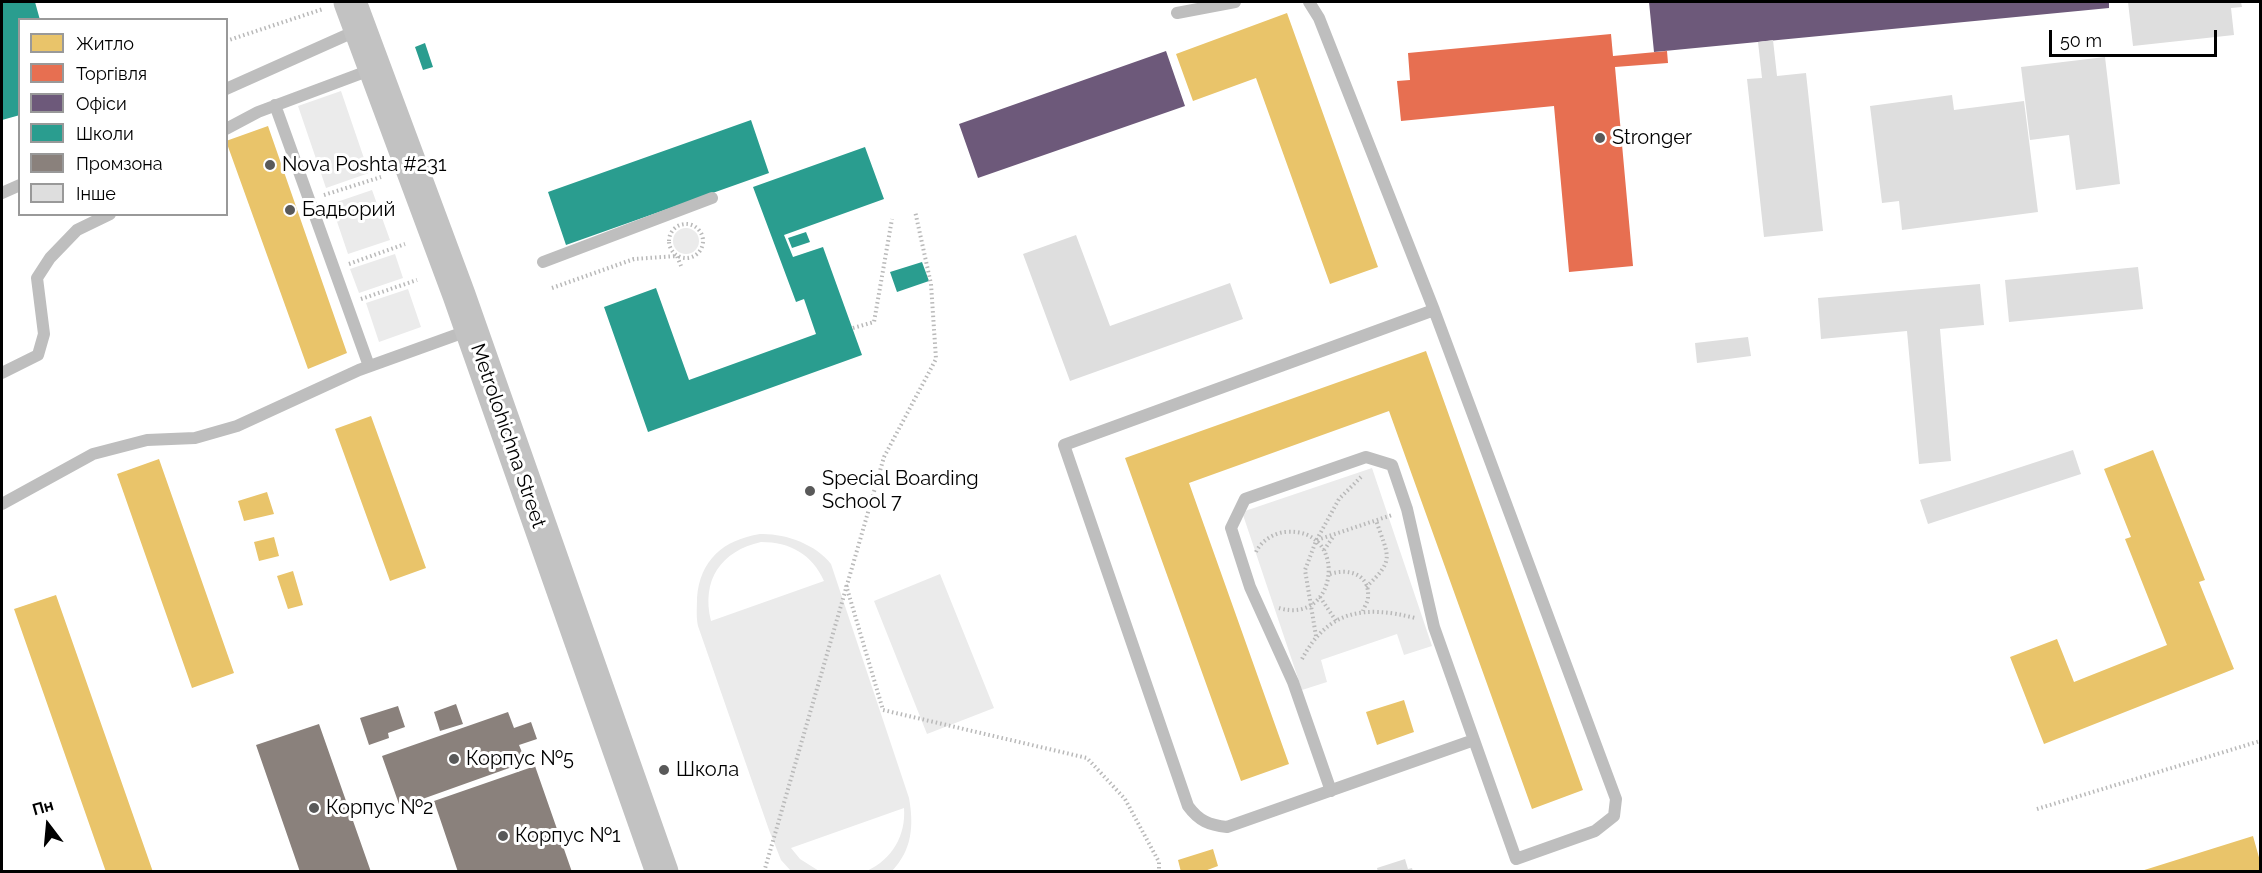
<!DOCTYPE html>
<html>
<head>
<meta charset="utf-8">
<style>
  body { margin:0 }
  #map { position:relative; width:2262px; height:873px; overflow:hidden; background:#fff; font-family:Raleway,sans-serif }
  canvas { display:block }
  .frame { position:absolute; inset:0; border:3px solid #000; pointer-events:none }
  .legend { position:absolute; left:18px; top:18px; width:210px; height:198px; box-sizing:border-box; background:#fff; border:2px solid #999; margin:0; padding:8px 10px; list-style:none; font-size:18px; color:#000 }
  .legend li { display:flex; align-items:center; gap:12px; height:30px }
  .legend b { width:30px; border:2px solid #999 }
  .north { position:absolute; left:18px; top:795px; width:60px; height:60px; -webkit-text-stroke:4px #fff; paint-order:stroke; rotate:344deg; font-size:16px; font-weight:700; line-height:24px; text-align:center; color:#000 }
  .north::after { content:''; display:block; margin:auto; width:21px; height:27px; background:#000; clip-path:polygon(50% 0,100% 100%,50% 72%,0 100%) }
  .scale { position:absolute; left:2049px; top:30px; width:168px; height:27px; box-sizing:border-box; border:3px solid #000; border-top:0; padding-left:8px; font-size:18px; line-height:21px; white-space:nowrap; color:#000; -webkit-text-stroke:4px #fff; paint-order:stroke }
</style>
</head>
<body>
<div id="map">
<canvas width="2262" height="873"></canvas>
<div class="frame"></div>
<ul class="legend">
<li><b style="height:16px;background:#e9c46a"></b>Житло</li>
<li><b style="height:16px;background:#e76f51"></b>Торгівля</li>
<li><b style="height:16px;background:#6d597a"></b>Офіси</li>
<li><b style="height:16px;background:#2a9d8f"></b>Школи</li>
<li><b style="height:16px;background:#8a817c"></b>Промзона</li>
<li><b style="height:16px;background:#dedede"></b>Інше</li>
</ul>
<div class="north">Пн</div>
<div class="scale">50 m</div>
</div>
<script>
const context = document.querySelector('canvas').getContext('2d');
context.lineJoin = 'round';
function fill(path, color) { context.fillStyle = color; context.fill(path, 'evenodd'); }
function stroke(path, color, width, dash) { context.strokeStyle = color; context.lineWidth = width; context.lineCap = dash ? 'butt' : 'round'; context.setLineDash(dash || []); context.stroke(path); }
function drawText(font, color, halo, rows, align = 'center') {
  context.font = font + ' Raleway,sans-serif'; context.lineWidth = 6; context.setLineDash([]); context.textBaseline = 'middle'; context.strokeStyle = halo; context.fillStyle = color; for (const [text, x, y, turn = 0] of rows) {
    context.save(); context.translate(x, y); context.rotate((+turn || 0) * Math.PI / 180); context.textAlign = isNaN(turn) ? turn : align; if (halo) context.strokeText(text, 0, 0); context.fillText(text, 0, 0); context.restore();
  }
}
fill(new Path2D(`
  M341 91 369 173 326 188 298 106Z
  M372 190 390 240 348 254 331 204Z
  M673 241a13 13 0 1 1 26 0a13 13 0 1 1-26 0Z
  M395 254 403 278 359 293 350 269Z
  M408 289 421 327 379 342 366 303Z
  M1372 468 1432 646 1404 655 1397 634 1321 660 1327 682 1302 690 1242 512Z
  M760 534C784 533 816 544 831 564L909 798C914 826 912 850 892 871H867C892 859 906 836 904 808L791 848 800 859 819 871H791L781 860 769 830 698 626C696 617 697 608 697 598 700 560 723 540 760 534ZM761 542C790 542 812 554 824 581L711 621C701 580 721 551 761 542Z
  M940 574 994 708 927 734 874 601Z`), '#ebebeb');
fill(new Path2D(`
  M1287 13 1378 267 1330 284 1256 78 1193 101 1176 54Z
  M268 126 347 353 308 369 226 141Z
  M1426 351 1583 790 1532 809 1389 411 1189 483 1289 764 1241 781 1125 458Z
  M371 416 426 568 390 581 335 429Z
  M2153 450 2205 580 2199 582 2234 669 2044 744 2010 657 2057 639 2074 682 2167 645 2125 539 2131 537 2104 469Z
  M159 459 234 673 192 688 117 474Z
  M267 492 274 514 244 521 238 501Z
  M274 537 279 556 259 561 254 542Z
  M293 571 303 605 288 609 277 576Z
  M56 595 153 872H106L14 609Z
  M1404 700 1414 732 1377 745 1366 712Z
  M2253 836 2260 861V872H2138Z
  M1213 849 1218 866 1202 872H1181L1178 860Z`), '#e9c46a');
fill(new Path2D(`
  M1611 34 1613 56 1667 51 1668 63 1615 67 1633 266 1569 272 1554 106 1401 121 1397 81 1410 80 1408 53Z`), '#e76f51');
fill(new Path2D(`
  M1649 2H2109V8L1654 52Z
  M1166 51 1185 106 978 178 959 124Z`), '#6d597a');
fill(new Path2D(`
  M2 2H35L40 20H20V115L2 120Z
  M425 43 433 67 423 70 415 47Z
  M751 120 769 173 566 245 548 192Z
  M865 147 884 199 784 235 793 257 823 247 862 355 648 432 604 307 656 288 689 380 816 334 804 299 796 302 753 187Z
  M806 232 810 242 792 248 788 238Z
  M922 262 929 281 897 292 890 272Z`), '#2a9d8f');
fill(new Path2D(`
  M456 704 463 724 440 731 434 712Z
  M398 706 405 727 388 733 389 738 369 745 360 718Z
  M508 712 514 728 531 722 537 739 519 745 526 762 400 807 382 756Z
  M319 724 371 872H300L256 745Z
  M535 766 572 872H458L434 801Z`), '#8a817c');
fill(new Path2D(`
  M2128 2H2241L2242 7 2231 8 2234 35 2133 46Z
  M1773 40 1777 76 1806 73 1823 231 1764 237 1747 79 1762 78 1758 42Z
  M2105 57 2120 184 2076 190 2069 135 2030 140 2021 67Z
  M1952 95 1954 110 2024 101 2038 212 1902 230 1899 201 1882 203 1870 106Z
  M1076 235 1110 326 1230 283 1243 319 1070 381 1023 254Z
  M2138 267 2143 309 2009 322 2005 280Z
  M1980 284 1984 325 1940 329 1951 461 1919 464 1907 331 1821 339 1818 298Z
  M1748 337 1751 356 1697 363 1695 343Z
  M2073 450 2081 474 1928 524 1920 500Z
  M1405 859 1408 869 1412 868 1413 872H1378L1377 868Z`), '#dedede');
stroke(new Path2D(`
  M226 41 323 9
  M324 195 381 177
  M669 241a17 17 0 1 1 34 0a17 17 0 1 1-34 0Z
  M349 264 405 244
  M552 288 634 259 677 256 681 266
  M361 299 417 280
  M853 328 874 322 892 219
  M1317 540 1392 515
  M1324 550 1333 537
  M1256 552C1261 541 1274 533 1285 532 1349 526 1339 626 1279 608
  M1330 574C1348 568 1370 574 1368 597 1368 602 1364 607 1363 611
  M846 585 883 710 1087 758 1125 799 1159 862V872
  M1366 587C1396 559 1388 557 1376 520
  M1320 597 1336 621
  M1316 636 1305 570 1316 541 1339 499 1361 477
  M1302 659C1328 610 1364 605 1415 618
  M2037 809 2260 741
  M764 872 884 457 936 359 931 284 915 211`), '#b9b9b9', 4, [1.5, 3]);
stroke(new Path2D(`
  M1309 2 1319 18 1434 310
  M1177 13 1235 2
  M226 89 358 30
  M275 105 369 366
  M226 129 258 112 373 69
  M2 193 20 185
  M543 262 712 198
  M1434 310 1616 799 1614 816 1595 831 1516 859 1474 740 1227 827C1209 825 1199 821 1188 806L1064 445Z
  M2 373 38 355 44 334 37 278 50 258 77 230 110 214
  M2 504 93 454 147 440 195 438 237 426 359 370 470 330
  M1331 791 1293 682 1250 587 1231 528 1245 499 1366 457 1392 465 1407 509 1434 627 1474 740`), '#bebebe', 12);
stroke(new Path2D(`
  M350 2 459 295 662 872`), '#c2c2c2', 33);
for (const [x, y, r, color] of [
  [1600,138,6,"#595959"],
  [270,165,6,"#595959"],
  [290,210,6,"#595959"],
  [810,491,6,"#595959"],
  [454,759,6,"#595959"],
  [664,770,6,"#595959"],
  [314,808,6,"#595959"],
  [503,836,6,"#595959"]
]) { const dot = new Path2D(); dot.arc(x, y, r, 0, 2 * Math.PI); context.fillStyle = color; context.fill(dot); stroke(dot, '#fff', 2); }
drawText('20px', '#000', '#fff', [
  ["Stronger",1612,138],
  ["Nova Poshta #231",282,165],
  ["Бадьорий",302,210],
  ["Special Boarding",822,479],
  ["School 7",822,502],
  ["Корпус №5",466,759],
  ["Школа",676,770],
  ["Корпус №2",326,808],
  ["Корпус №1",515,836]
], 'left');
drawText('20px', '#000', '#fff', [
  ["Metrolohichna Street",508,436,71]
]);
</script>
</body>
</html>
